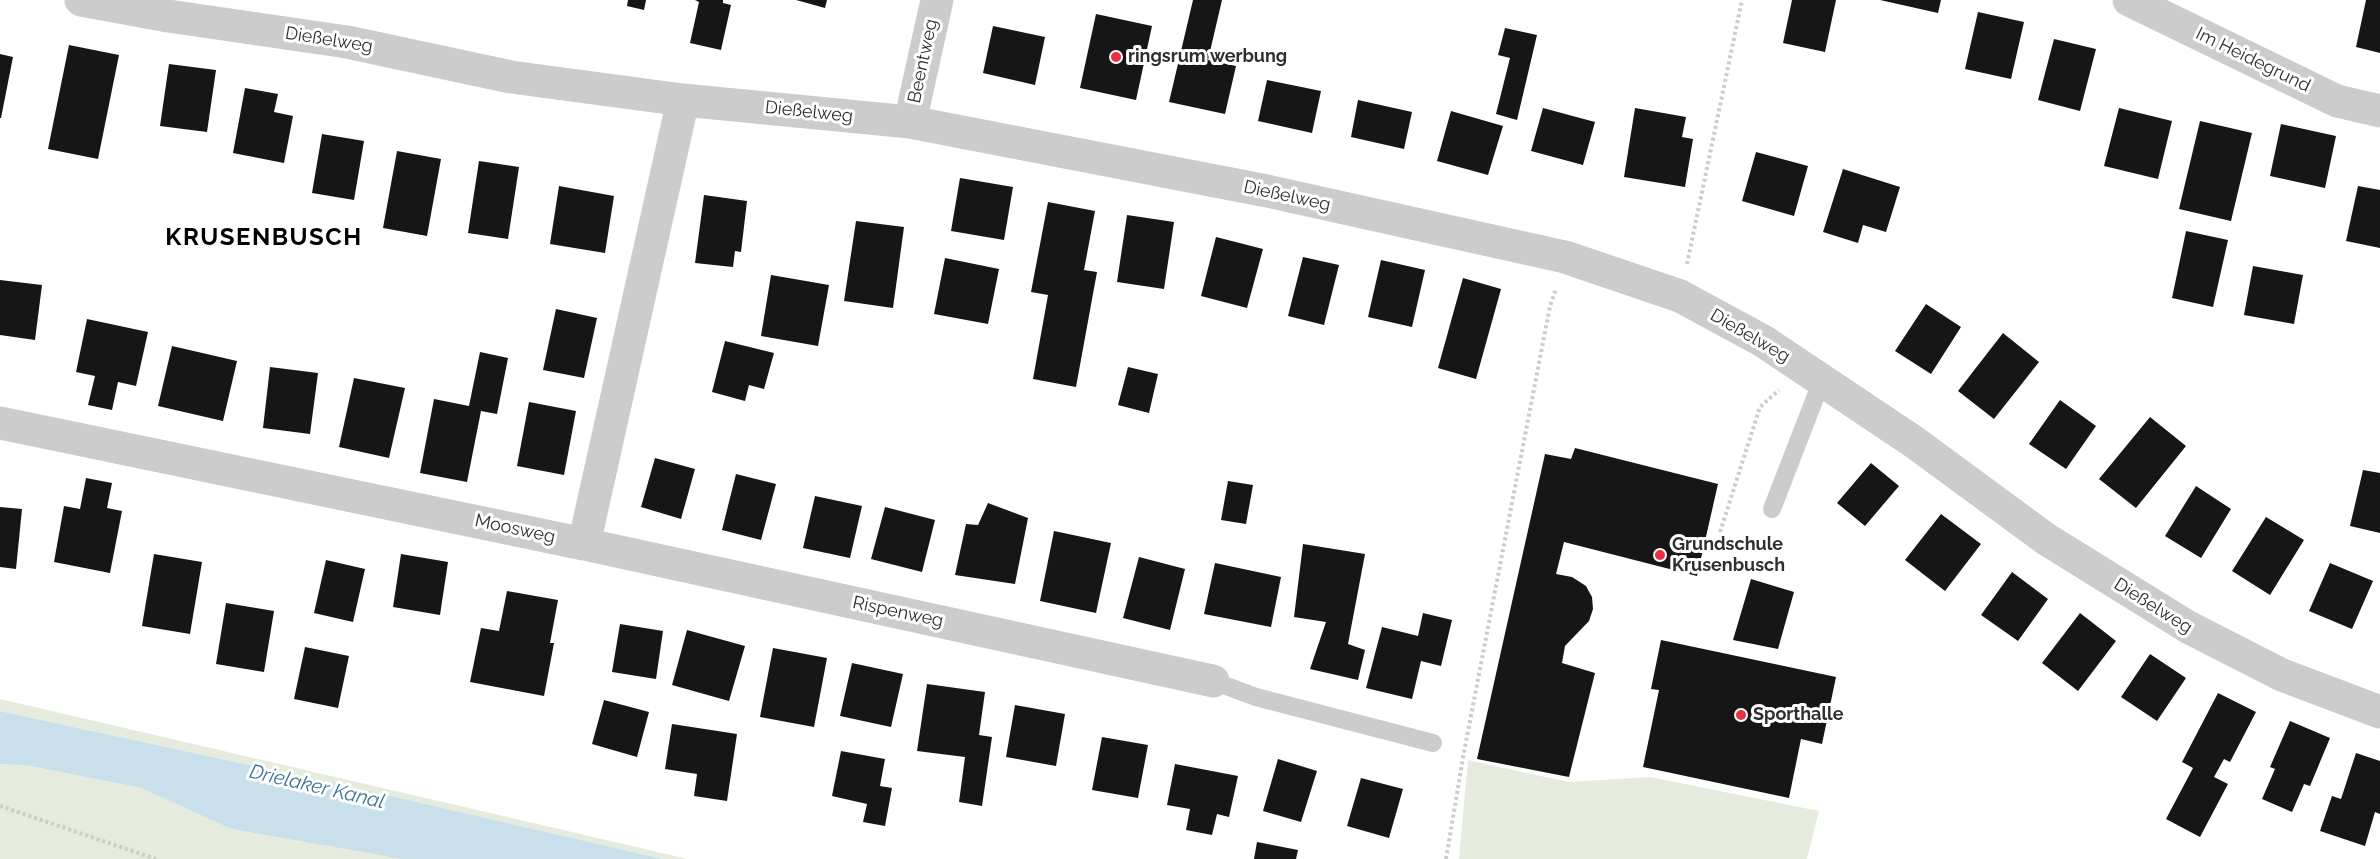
<!DOCTYPE html>
<html>
<head>
<meta charset="utf-8">
<style>
  body { margin:0 }
  canvas { display:block; background:#fff }
</style>
</head>
<body>
<canvas width="2380" height="859"></canvas>
<script>
const context = document.querySelector('canvas').getContext('2d');
context.lineJoin = 'round';
function fill(path, color) { context.fillStyle = color; context.fill(path, 'evenodd'); }
function stroke(path, color, width, dash) { context.strokeStyle = color; context.lineWidth = width; context.lineCap = dash ? 'butt' : 'round'; context.setLineDash(dash || []); context.stroke(path); }
function drawText(font, color, halo, rows, align = 'center') {
  context.font = font + ' Raleway,sans-serif'; context.lineWidth = 6; context.setLineDash([]); context.textBaseline = 'middle'; context.strokeStyle = halo; context.fillStyle = color; for (const [text, x, y, turn = 0] of rows) {
    context.save(); context.translate(x, y); context.rotate((+turn || 0) * Math.PI / 180); context.textAlign = isNaN(turn) ? turn : align; if (halo) context.strokeText(text, 0, 0); context.fillText(text, 0, 0); context.restore();
  }
}
fill(new Path2D(`
  M0 699 688 859H663L365 790 0 711Z
  M1468 760 1568 782 1650 777 1819 811 1807 859H1459Z
  M0 764 30 766 141 788 231 829 401 859H0Z`), '#e6ecdd');
fill(new Path2D(`
  M0 711 365 790 663 859H401L231 829 141 788 30 766 0 764Z`), '#c9e0ec');
fill(new Path2D(`
  M628 0H646L644 10 627 6Z
  M695 0H723V3L731 5 721 50 690 43 699 2Z
  M796 0H827L825 8Z
  M1193 0H1222L1208 60 1236 66 1225 114 1169 102Z
  M1792 0H1836L1825 52 1783 43Z
  M1880 0H1941L1938 13Z
  M2366 0H2380V53L2356 47Z
  M1978 12 2024 22 2011 79 1965 69Z
  M1096 14 1152 26 1136 100 1080 88Z
  M993 26 1045 37 1035 85 983 73Z
  M1505 28 1537 35 1517 120 1496 114 1510 58 1498 55Z
  M2054 39 2096 49 2080 111 2038 100Z
  M69 45 119 55 98 159 48 149Z
  M0 54 13 57 1 118H0Z
  M169 64 216 70 207 132 160 126Z
  M1267 80 1321 91 1312 133 1258 121Z
  M245 88 278 94 274 112 293 116 284 163 233 153Z
  M1358 100 1412 112 1404 149 1351 137Z
  M1543 108 1595 122 1583 165 1531 151Z
  M1635 108 1686 117 1682 137 1693 139 1685 187 1624 177Z
  M2119 108 2172 121 2158 179 2104 166Z
  M1451 111 1503 126 1488 175 1437 161Z
  M2200 121 2252 133 2231 221 2179 209Z
  M2281 124 2336 136 2325 188 2270 176Z
  M322 134 364 141 354 200 312 193Z
  M397 151 441 159 427 236 383 228Z
  M1756 152 1808 166 1794 216 1742 201Z
  M479 161 519 167 508 239 468 233Z
  M1843 169 1900 187 1886 232 1863 225 1858 243 1823 232Z
  M960 178 1013 187 1004 240 951 231Z
  M559 186 614 196 605 253 550 244Z
  M2358 186 2380 190V248L2346 241Z
  M704 195 747 201 741 252 735 251 733 267 695 263Z
  M1048 202 1095 211 1084 270 1097 272 1076 387 1033 379 1048 295 1031 292Z
  M1127 215 1174 222 1164 289 1117 282Z
  M856 221 904 227 893 308 844 301Z
  M2186 231 2228 240 2213 307 2172 298Z
  M1216 237 1263 249 1247 308 1201 296Z
  M1303 257 1339 265 1324 325 1288 316Z
  M945 258 999 269 988 324 934 314Z
  M1381 260 1425 270 1412 327 1368 317Z
  M2253 266 2303 275 2294 324 2244 315Z
  M771 275 829 285 818 346 761 336Z
  M1463 278 1501 289 1476 379 1438 368Z
  M0 280 42 285 35 340 0 335Z
  M1926 304 1961 327 1931 374 1895 351Z
  M556 309 597 318 584 378 543 370Z
  M87 319 148 332 136 386 118 382 112 410 88 405 95 376 76 372Z
  M2003 333 2039 362 1994 419 1958 391Z
  M725 341 774 353 764 389 749 385 745 401 712 392Z
  M172 346 237 361 223 421 158 406Z
  M480 352 508 358 497 414 481 411 467 482 420 473 434 399 469 406Z
  M270 367 318 373 310 434 263 428Z
  M1128 367 1158 374 1149 413 1118 405Z
  M354 378 405 388 389 458 339 447Z
  M2060 400 2096 426 2066 469 2029 444Z
  M529 402 576 411 564 475 517 466Z
  M2150 417 2186 446 2136 508 2099 479Z
  M1575 448 1718 484 1697 576 1564 542 1556 574 1572 577 1586 586 1592 597 1593 609 1589 621 1565 646 1562 663 1595 673 1569 777 1477 759 1545 454 1571 459Z
  M655 458 695 469 681 519 641 507Z
  M1871 463 1899 486 1865 526 1837 503Z
  M2363 470 2380 473V533L2350 526Z
  M736 474 776 484 761 540 722 530Z
  M86 478 112 483 107 508 122 511 110 573 54 562 64 506 80 509Z
  M1228 481 1253 485 1246 524 1221 520Z
  M2196 486 2231 509 2201 558 2165 536Z
  M815 496 862 506 850 558 803 548Z
  M988 503 1028 518 1015 584 955 575 966 524 978 525Z
  M0 507 22 509 16 569 0 567Z
  M885 507 935 520 922 572 871 559Z
  M1941 514 1981 544 1945 591 1905 560Z
  M2266 517 2304 540 2270 595 2232 571Z
  M1054 531 1111 543 1096 613 1040 601Z
  M1303 544 1365 554 1348 644 1365 650 1358 680 1310 669 1326 622 1294 617Z
  M154 554 202 562 190 634 142 626Z
  M401 554 448 562 440 615 393 607Z
  M1139 557 1185 569 1170 630 1123 618Z
  M326 560 365 569 353 622 314 613Z
  M1215 563 1281 577 1271 627 1204 614Z
  M2330 563 2373 581 2352 629 2309 611Z
  M2012 572 2048 599 2018 641 1981 615Z
  M1751 579 1794 592 1778 649 1733 640Z
  M507 591 558 600 550 643H554L544 696 470 682 481 628 499 631Z
  M226 603 274 611 264 672 216 664Z
  M1423 613 1452 620 1441 666 1421 661 1412 699 1366 688 1382 627 1418 636Z
  M2080 613 2116 641 2078 691 2042 663Z
  M620 624 663 631 656 679 612 672Z
  M687 630 745 646 729 701 672 685Z
  M1661 640 1836 677 1822 744 1801 739 1789 798 1643 767 1659 690 1651 689Z
  M305 647 349 656 338 708 294 699Z
  M773 648 827 658 814 727 760 717Z
  M2150 654 2186 678 2157 721 2121 697Z
  M852 663 903 674 891 727 840 716Z
  M927 684 985 692 979 735 992 737 982 806 959 802 965 757 917 751Z
  M2218 693 2256 712 2230 762 2224 759 2214 777 2228 784 2200 837 2166 819 2193 768 2182 762Z
  M604 700 649 712 637 757 592 744Z
  M1015 705 1065 714 1056 766 1006 757Z
  M2290 721 2330 738 2310 786 2304 784 2292 812 2262 799 2275 769 2270 767Z
  M672 724 737 734 727 801 694 796 697 774 665 769Z
  M1102 737 1148 745 1138 798 1092 790Z
  M841 751 885 759 880 786 892 788 885 826 863 822 867 804 832 796Z
  M2356 753 2380 761V814L2375 812 2365 846 2320 831 2332 796 2341 799Z
  M1278 759 1317 771 1301 822 1263 811Z
  M1175 764 1238 776 1229 817 1217 814 1212 835 1186 830 1190 809 1167 805Z
  M1361 778 1403 789 1389 838 1347 826Z
  M1257 842 1298 850 1296 859H1254Z`), '#161616');
stroke(new Path2D(`
  M1687 264 1742 0
  M1720 532 1760 407 1779 390
  M0 806 156 859
  M1446 859 1464 752 1550 306 1556 289`), '#ccc', 4, [3, 3]);
stroke(new Path2D(`
  M1772 509 1822 380
  M1213 681 1256 697 1433 743`), '#ccc', 18);
stroke(new Path2D(`
  M81 0 168 16 347 42 511 77 683 100 910 122 1267 191 1565 257 1680 296 1763 341 1914 442 2046 539 2188 627 2282 675 2380 712
  M2129 0 2337 101 2380 111
  M910 122 937 0
  M0 423 584 544 683 100
  M584 544 1213 681`), '#ccc', 33);
for (const [x, y, r, color] of [
  [1116,57,6,"#e73145"],
  [1660,555,6,"#e73145"],
  [1741,715,6,"#e73145"]
]) { const dot = new Path2D(); dot.arc(x, y, r, 0, 2 * Math.PI); context.fillStyle = color; context.fill(dot); stroke(dot, '#fff', 2); }
drawText('18px', '#2f2f2f', '#fff', [
  ["Dießelweg",329,40,9],
  ["Im Heidegrund",2253,60,26],
  ["Beentweg",923,61,-78],
  ["Dießelweg",809,112,6],
  ["Dießelweg",1287,196,12],
  ["Dießelweg",1750,336,30],
  ["Moosweg",515,529,12],
  ["Dießelweg",2153,606,32],
  ["Rispenweg",898,612,12]
]);
drawText('bold 18px', '#2f2f2f', '#fff', [
  ["ringsrum werbung",1128,57],
  ["Grundschule",1672,545],
  ["Krusenbusch",1672,566],
  ["Sporthalle",1753,715]
], 'left');
drawText('italic 20px', '#3c7492', '#fff', [
  ["Drielaker Kanal",317,787,13]
]);
context.letterSpacing = '1.5px';
drawText('bold 24px', '#000', '#fff', [
  ["KRUSENBUSCH",264,238]
]);
context.letterSpacing = '0px';
</script>
</body>
</html>
